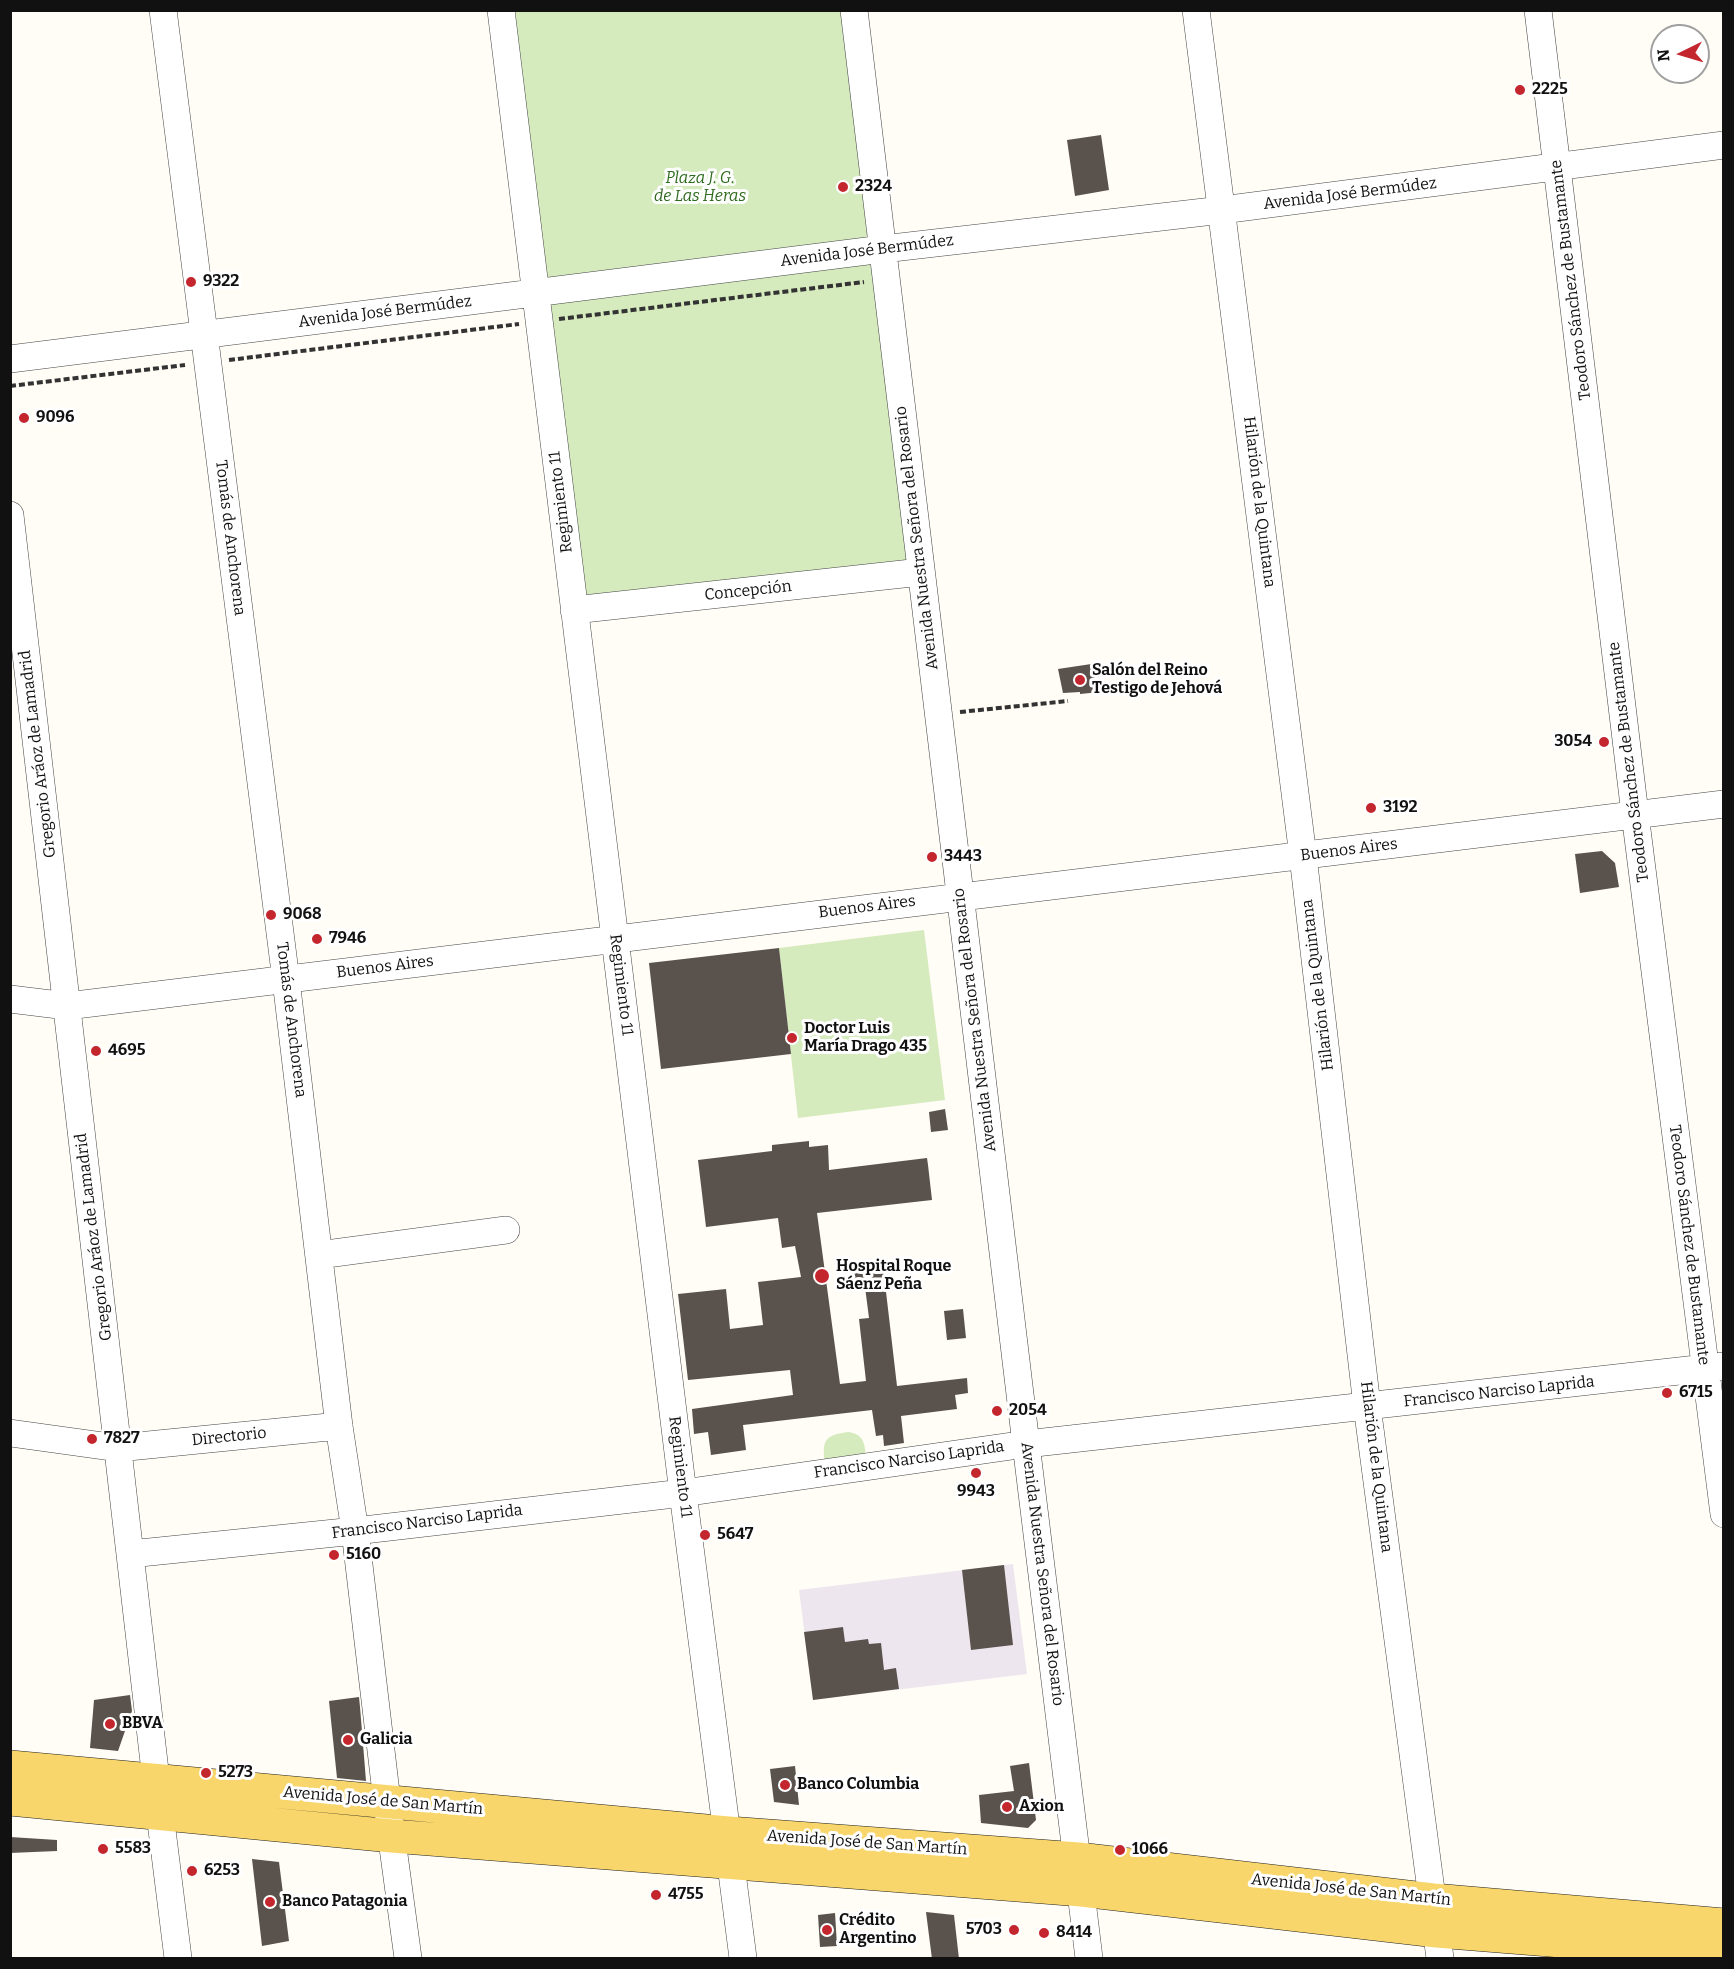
<!DOCTYPE html>
<html>
<head>
<meta charset="utf-8">
<style>
  body { margin:0 }
  #map { position:relative; width:1734px; height:1969px; overflow:hidden; background:#fffdf5; font-family:Bitter,serif }
  canvas { display:block }
  .frame { position:absolute; inset:0; border:12px solid #111; pointer-events:none }
  .north { position:absolute; left:1650px; top:24px; width:60px; height:60px; box-sizing:border-box; background:#fff; border:2px solid #a0a0a0; border-radius:50%; rotate:265deg; font-size:16px; font-weight:700; line-height:24px; text-align:center; color:#111 }
  .north::after { content:''; display:block; margin:auto; width:21px; height:27px; background:#c4262e; clip-path:polygon(50% 0,100% 100%,50% 72%,0 100%) }
</style>
</head>
<body>
<div id="map">
<canvas width="1734" height="1969"></canvas>
<div class="frame"></div>
<div class="north">N</div>
</div>
<script>
const context = document.querySelector('canvas').getContext('2d');
context.lineJoin = 'round';
function fill(path, color) { context.fillStyle = color; context.fill(path, 'evenodd'); }
function stroke(path, color, width, dash) { context.strokeStyle = color; context.lineWidth = width; context.lineCap = dash ? 'butt' : 'round'; context.setLineDash(dash || []); context.stroke(path); }
function drawText(font, color, halo, rows, align = 'center') {
  context.font = font + ' Bitter,serif'; context.lineWidth = 6; context.setLineDash([]); context.textBaseline = 'middle'; context.strokeStyle = halo; context.fillStyle = color; for (const [text, x, y, turn = 0] of rows) {
    context.save(); context.translate(x, y); context.rotate((+turn || 0) * Math.PI / 180); context.textAlign = isNaN(turn) ? turn : align; if (halo) context.strokeText(text, 0, 0); context.fillText(text, 0, 0); context.restore();
  }
}
fill(new Path2D(`
  M1013 1564 1027 1674 813 1700 799 1590Z`), '#eee6ef');
fill(new Path2D(`
  M515 11H843L907 562 584 600Z
  M924 930 945 1100 798 1118 779 948Z
  M849 1432C866 1435 865 1447 866 1461L825 1466C822 1441 823 1435 849 1432Z`), '#d5ebbd');
fill(new Path2D(`
  M1101 135 1109 190 1075 196 1067 140Z
  M1098 663 1100 692 1080 694V692L1063 693 1058 669Z
  M1602 851 1615 863 1619 887 1580 893 1575 854Z
  M779 948 791 1054 661 1069 649 963Z
  M945 1109 948 1130 931 1132 929 1112Z
  M809 1141V1147L828 1145 829 1170 927 1158 928 1165 932 1200 817 1213 840 1384 866 1381 859 1319 869 1318 865 1287 856 1288 854 1269 883 1266 897 1386 967 1378 968 1393 955 1395 957 1409 901 1416 904 1443 884 1446 883 1435 876 1436 872 1410 743 1425 746 1450 711 1455 708 1432 694 1434 692 1409 793 1395 790 1370 688 1380 678 1294 726 1289 730 1329 763 1325 758 1282 801 1277 795 1246 782 1248 778 1218 706 1227 698 1160 772 1151V1145Z
  M963 1309 966 1338 947 1340 944 1311Z
  M1004 1565 1013 1645 971 1650 962 1570Z
  M843 1627 845 1642 868 1639 869 1644 881 1643 884 1670 896 1668 899 1689 813 1700 804 1632Z
  M130 1695 132 1711 118 1751 90 1748 94 1700Z
  M359 1697 360 1707 366 1781 337 1778 329 1701Z
  M1029 1763 1036 1820 1028 1828 981 1823 979 1795 1014 1791 1010 1766Z
  M795 1766 799 1805 774 1802 770 1769Z
  M10 1837 57 1840V1851L10 1853Z
  M252 1859 279 1862 289 1941 262 1946Z
  M926 1912 954 1915 959 1959H932Z
  M835 1913 837 1946 820 1947 818 1915Z`), '#5a524d');
const minor = new Path2D(`
  M163 10 286 980 339 1426 355 1531 389 1818 408 1958
  M501 10 683 1493 743 1958
  M854 10 1026 1444 1089 1958
  M1196 10 1303 856 1367 1406 1440 1958
  M1538 10 1635 814 1724 1514
  M10 359 883 249 1222 210 1724 145
  M10 515 160 1814 178 1958
  M574 610 921 572
  M10 999 67 1006 1724 804
  M319 1255 506 1230
  M10 1433 118 1448 339 1426
  M130 1554 355 1531 683 1493 1026 1444 1724 1366`);
const major = new Path2D(`
  M10 1767 728 1833 1078 1859 1433 1900 1724 1925
  M10 1799 392 1836 1082 1890 1437 1931 1724 1954`);
stroke(minor, '#444', 28);
stroke(major, '#222', 34);
stroke(new Path2D(`
  M559 319 864 282
  M229 360 519 324
  M10 386 185 365
  M960 712 1068 701`), '#333', 4, [6, 3]);
stroke(minor, '#fff', 27);
stroke(major, '#f9d66b', 33);
for (const [x, y, r, color] of [
  [1520,90,6,"#c4262e"],
  [843,187,6,"#c4262e"],
  [191,282,6,"#c4262e"],
  [24,418,6,"#c4262e"],
  [1080,680,6,"#c4262e"],
  [1604,742,6,"#c4262e"],
  [1371,808,6,"#c4262e"],
  [932,857,6,"#c4262e"],
  [271,915,6,"#c4262e"],
  [317,939,6,"#c4262e"],
  [792,1038,6,"#c4262e"],
  [96,1051,6,"#c4262e"],
  [822,1276,8,"#c4262e"],
  [1667,1393,6,"#c4262e"],
  [997,1411,6,"#c4262e"],
  [92,1439,6,"#c4262e"],
  [976,1473,6,"#c4262e"],
  [705,1535,6,"#c4262e"],
  [334,1555,6,"#c4262e"],
  [110,1724,6,"#c4262e"],
  [348,1740,6,"#c4262e"],
  [206,1773,6,"#c4262e"],
  [785,1785,6,"#c4262e"],
  [1007,1807,6,"#c4262e"],
  [103,1849,6,"#c4262e"],
  [1120,1850,6,"#c4262e"],
  [192,1871,6,"#c4262e"],
  [656,1895,6,"#c4262e"],
  [270,1902,6,"#c4262e"],
  [827,1930,6,"#c4262e"],
  [1014,1930,6,"#c4262e"],
  [1044,1933,6,"#c4262e"]
]) { const dot = new Path2D(); dot.arc(x, y, r, 0, 2 * Math.PI); context.fillStyle = color; context.fill(dot); stroke(dot, '#fff', 2); }
drawText('bold 16px', '#111', '#fff', [
  ["2225",1532,90],
  ["2324",855,187],
  ["9322",203,282],
  ["9096",36,418],
  ["Salón del Reino",1092,671],
  ["Testigo de Jehová",1092,689],
  ["3054",1592,742,"right"],
  ["3192",1383,808],
  ["3443",944,857],
  ["9068",283,915],
  ["7946",329,939],
  ["Doctor Luis",804,1029],
  ["María Drago 435",804,1047],
  ["4695",108,1051],
  ["Hospital Roque",836,1267],
  ["Sáenz Peña",836,1285],
  ["6715",1679,1393],
  ["2054",1009,1411],
  ["7827",104,1439],
  ["9943",976,1492,"center"],
  ["5647",717,1535],
  ["5160",346,1555],
  ["BBVA",122,1724],
  ["Galicia",360,1740],
  ["5273",218,1773],
  ["Banco Columbia",797,1785],
  ["Axion",1019,1807],
  ["5583",115,1849],
  ["1066",1132,1850],
  ["6253",204,1871],
  ["4755",668,1895],
  ["Banco Patagonia",282,1902],
  ["Crédito",839,1921],
  ["Argentino",839,1939],
  ["5703",1002,1930,"right"],
  ["8414",1056,1933]
], 'left');
drawText('italic 16px', '#2f6b1f', '#fff', [
  ["Plaza J. G.",700,179],
  ["de Las Heras",700,197]
]);
drawText('16px', '#111', '#fff', [
  ["Avenida José Bermúdez",1350,194,-7],
  ["Avenida José Bermúdez",867,251,-7],
  ["Teodoro Sánchez de Bustamante",1571,280,-97],
  ["Avenida José Bermúdez",385,312,-7],
  ["Regimiento 11",561,502,-97],
  ["Hilarión de la Quintana",1259,502,83],
  ["Tomás de Anchorena",230,538,83],
  ["Avenida Nuestra Señora del Rosario",917,538,-97],
  ["Concepción",748,591,-6],
  ["Gregorio Aráoz de Lamadrid",38,754,-97],
  ["Teodoro Sánchez de Bustamante",1629,762,-97],
  ["Buenos Aires",1349,850,-7],
  ["Buenos Aires",867,907,-7],
  ["Buenos Aires",385,967,-7],
  ["Regimiento 11",621,985,83],
  ["Hilarión de la Quintana",1318,985,-97],
  ["Tomás de Anchorena",291,1020,83],
  ["Avenida Nuestra Señora del Rosario",975,1020,-97],
  ["Gregorio Aráoz de Lamadrid",94,1237,-97],
  ["Teodoro Sánchez de Bustamante",1689,1245,83],
  ["Francisco Narciso Laprida",1499,1392,-6],
  ["Directorio",229,1437,-6],
  ["Francisco Narciso Laprida",909,1460,-8],
  ["Regimiento 11",680,1467,83],
  ["Hilarión de la Quintana",1376,1467,83],
  ["Francisco Narciso Laprida",427,1522,-7],
  ["Avenida Nuestra Señora del Rosario",1042,1574,83],
  ["Avenida José de San Martín",383,1801,5],
  ["Avenida José de San Martín",867,1843,4],
  ["Avenida José de San Martín",1351,1890,6]
]);
</script>
</body>
</html>
